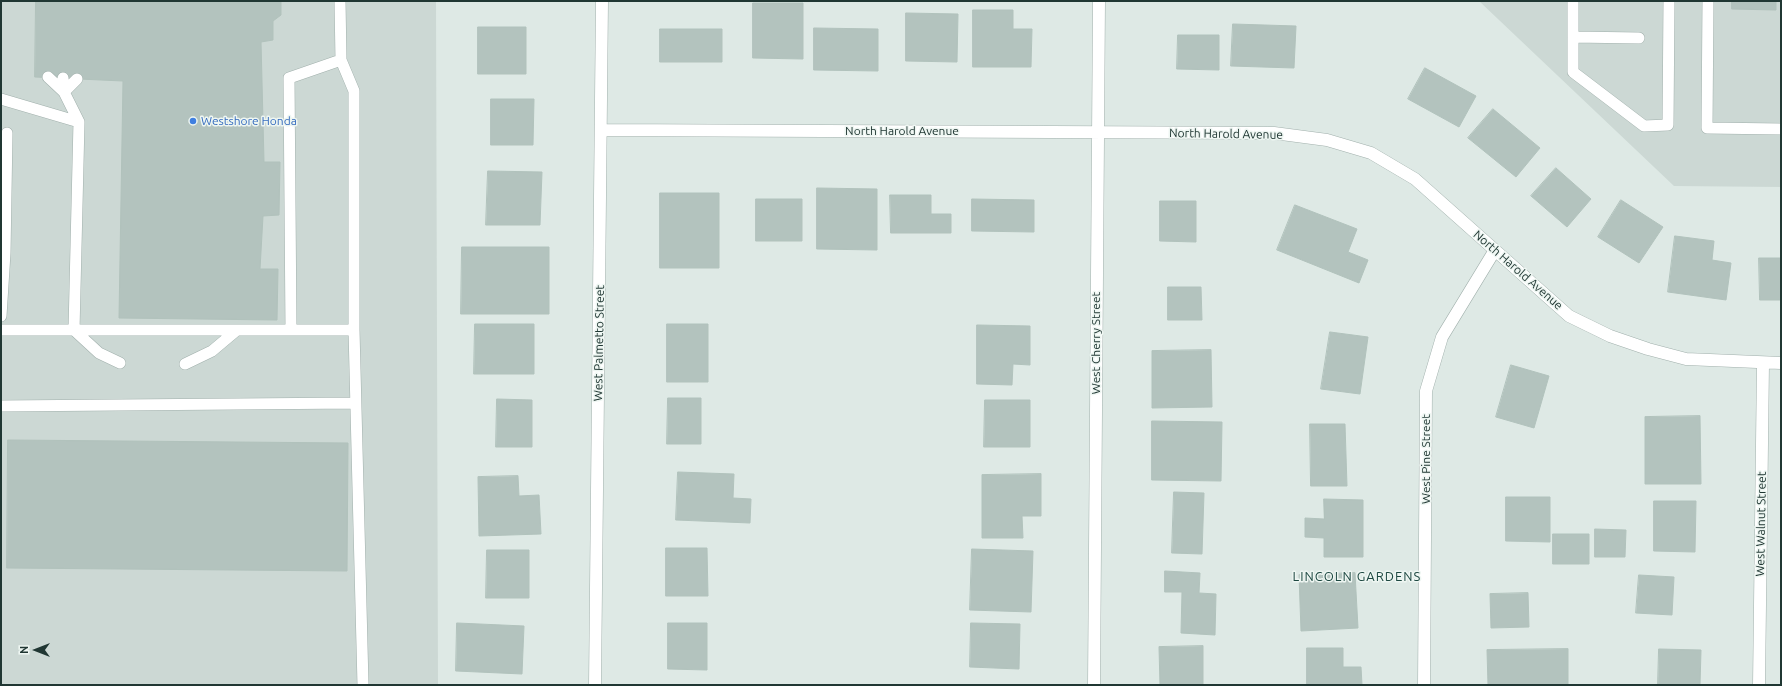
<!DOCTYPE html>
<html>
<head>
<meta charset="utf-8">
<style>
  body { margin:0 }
  #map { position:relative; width:1782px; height:686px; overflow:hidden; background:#dee9e5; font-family:Ubuntu,sans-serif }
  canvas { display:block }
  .frame { position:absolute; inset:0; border:2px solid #203733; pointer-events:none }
  .north { position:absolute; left:16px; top:630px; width:40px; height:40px; -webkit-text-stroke:3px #eef6f2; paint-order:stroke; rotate:270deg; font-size:11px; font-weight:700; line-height:16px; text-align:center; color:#203733 }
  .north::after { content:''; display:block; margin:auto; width:14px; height:18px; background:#203733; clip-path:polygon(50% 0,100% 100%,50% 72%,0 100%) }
</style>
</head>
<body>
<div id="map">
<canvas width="1782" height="686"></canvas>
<div class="frame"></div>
<div class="north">N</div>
</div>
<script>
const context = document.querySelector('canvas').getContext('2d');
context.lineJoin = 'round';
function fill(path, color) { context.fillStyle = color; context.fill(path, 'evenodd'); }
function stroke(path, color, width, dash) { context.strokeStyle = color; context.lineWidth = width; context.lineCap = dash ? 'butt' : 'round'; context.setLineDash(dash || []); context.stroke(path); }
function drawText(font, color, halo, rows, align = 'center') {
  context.font = font + ' Ubuntu,sans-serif'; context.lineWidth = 3; context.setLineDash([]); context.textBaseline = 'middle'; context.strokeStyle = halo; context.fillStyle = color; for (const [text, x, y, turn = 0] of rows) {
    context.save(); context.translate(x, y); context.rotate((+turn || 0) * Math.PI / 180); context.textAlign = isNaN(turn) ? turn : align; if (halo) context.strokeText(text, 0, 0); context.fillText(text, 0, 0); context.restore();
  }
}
fill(new Path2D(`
  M1 1H436L438 685H1Z
  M1479 1H1781V187L1674 186Z`), '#ccd8d4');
const building = new Path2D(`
  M36 1H281V15L273 21V40L261 42 264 162H280L279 215 263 216 260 269H278L277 320 119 318 123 81 35 77Z
  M1732 1H1776V10L1732 9Z
  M753 3H803V59L753 58Z
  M973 10H1013V29H1032L1031 67H973Z
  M906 13 958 14 957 62 906 61Z
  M1233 24 1296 26 1294 68 1231 66Z
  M478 27H526V74H478Z
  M814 28 878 29V71L814 70Z
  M660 29H722V62H660Z
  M1178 35H1219V70L1177 69Z
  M1425 68 1476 96 1459 127 1408 99Z
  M491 99H534L533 145H491Z
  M1493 109 1540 148 1516 177 1468 138Z
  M1556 168 1591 199 1567 227 1531 196Z
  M488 171 542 172 540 225H486Z
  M817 188 877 189V250L817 249Z
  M660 193H719V268H660Z
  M890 195H931V214H951V233H891Z
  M756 199H802V241H756Z
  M972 199 1034 200V232L972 231Z
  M1621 200 1663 227 1639 263 1598 237Z
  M1160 201H1196V242L1160 241Z
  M1295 205 1357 229 1348 252 1368 260 1359 283 1277 250Z
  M1675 236 1714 241 1712 260 1731 263 1726 300 1668 292Z
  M462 247H549V314H461Z
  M1759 258H1781V300H1760Z
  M1168 287H1201L1202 320H1168Z
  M475 324H534V374H474Z
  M667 324H708V382H667Z
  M977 325 1030 326V365L1013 364 1012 385 977 384Z
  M1330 332 1368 337 1360 394 1321 389Z
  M1211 350 1212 407 1152 408V351Z
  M1511 365 1549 376 1534 428 1496 417Z
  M668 398H701V444H667Z
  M497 399 532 400V447H496Z
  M985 400H1030V447H984Z
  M1700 416 1701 484H1645V417Z
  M1152 421 1222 422 1221 481 1152 480Z
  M1310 424H1345L1347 486H1311Z
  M8 440 348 443 347 571 7 568Z
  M678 472 734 474 733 498 751 499 750 523 676 520Z
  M1041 474V516H1022L1023 538H982V475Z
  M518 476 519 496 539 495 541 534 479 536 478 477Z
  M1174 492 1204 493 1202 554 1172 553Z
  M1506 497H1550V542L1506 541Z
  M1324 499 1363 500V557H1324V538L1305 537V518L1324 519Z
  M1654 501H1696L1695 552 1654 551Z
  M1595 529 1626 530 1625 557H1595Z
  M1553 534H1589V564H1553Z
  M666 548H707L708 596H666Z
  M972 549 1033 551 1031 612 970 610Z
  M487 550H529V598H486Z
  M1165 571 1200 573 1199 593 1216 594 1215 635 1181 633 1182 592H1165Z
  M1355 573 1358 628 1301 631 1299 575Z
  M1639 575 1674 577 1672 615 1636 613Z
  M1528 593 1529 627 1491 628 1490 594Z
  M457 623 524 626 522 674 456 671Z
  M668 623H707V670L668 669Z
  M971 623 1020 624 1019 669 970 667Z
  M1203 646V685H1160L1159 647Z
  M1307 648H1343V667H1361L1362 685H1307Z
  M1568 649V685H1488L1487 650Z
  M1659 649 1701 650 1700 685H1658Z`);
fill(building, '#b3c3be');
stroke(building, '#b1c2bc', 1);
const lane = new Path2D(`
  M340 1 341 60 354 91V330L363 685
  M1573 1V72L1644 126 1668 125 1669 1
  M1708 1 1707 128 1781 129
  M1573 37 1639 38
  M48 77 64 92 79 122
  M63 78 64 92
  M64 92 77 79
  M1 99 79 122 74 330 99 353 120 363
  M1 316 5 253 7 133
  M1 330H354
  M291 330 289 78 341 60
  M185 364 212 351 237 330
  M1 406 355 403`);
const street = new Path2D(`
  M601 130 1274 133 1327 140 1371 153 1415 179 1569 316 1610 336 1648 349 1686 359 1781 363
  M595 685 602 1
  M1094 685 1099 1
  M1424 685 1426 391 1442 337 1495 250
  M1759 685 1763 363`);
stroke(lane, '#a1b0ac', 12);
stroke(street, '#a1b0ac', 13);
stroke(lane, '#fff', 11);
stroke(street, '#fff', 12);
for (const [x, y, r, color] of [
  [193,121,4,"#3f7fe0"]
]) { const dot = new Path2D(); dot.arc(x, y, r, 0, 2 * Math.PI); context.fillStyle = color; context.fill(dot); stroke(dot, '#eef6f2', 1.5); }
drawText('12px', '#366cbe', '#eef6f2', [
  ["Westshore Honda",201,121]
], 'left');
drawText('12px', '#203733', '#eef6f2', [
  ["North Harold Avenue",902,131],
  ["North Harold Avenue",1226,134,1],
  ["North Harold Avenue",1518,270,41],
  ["West Palmetto Street",599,343,-89],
  ["West Cherry Street",1096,343,-90],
  ["West Pine Street",1426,459,-90],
  ["West Walnut Street",1761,524,-89]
]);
context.letterSpacing = '1px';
drawText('13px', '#1d4841', '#eef6f2', [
  ["LINCOLN GARDENS",1357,577]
]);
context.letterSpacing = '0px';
</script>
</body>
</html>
